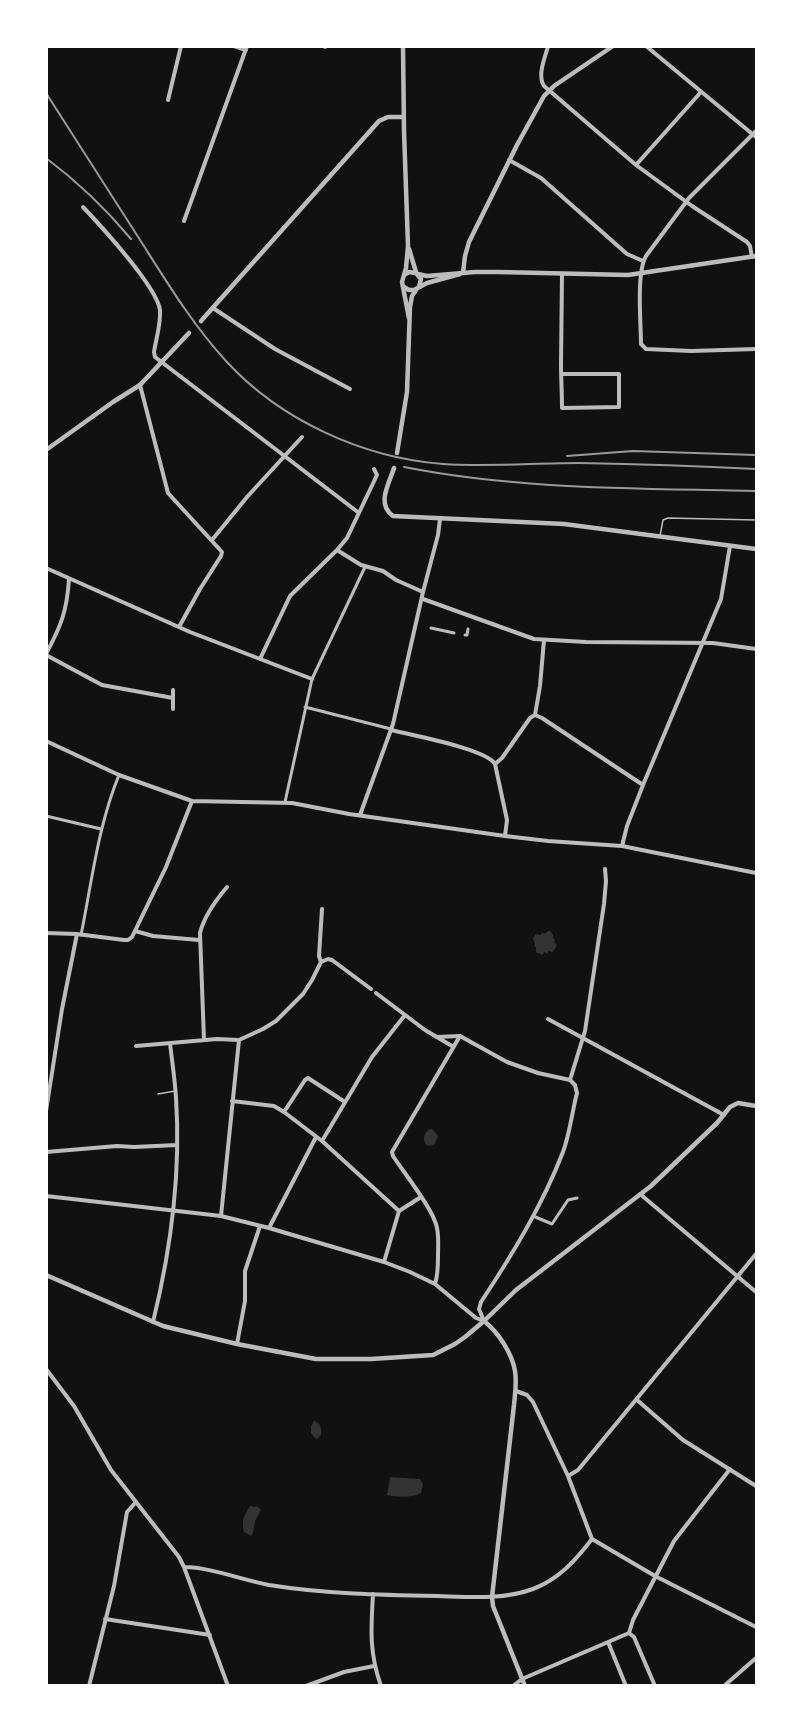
<!DOCTYPE html>
<html>
<head>
<meta charset="utf-8">
<style>
  body { margin:0 }
  #map { position:relative; width:803px; height:1732px; overflow:hidden; background:#111; font-family:"Source Sans 3",sans-serif }
  canvas { display:block }
  .frame { position:absolute; inset:0; border:48px solid #fff; pointer-events:none }
</style>
</head>
<body>
<div id="map">
<canvas width="803" height="1732"></canvas>
<div class="frame"></div>
</div>
<script>
const context = document.querySelector('canvas').getContext('2d');
context.lineJoin = 'round';
function fill(path, color) { context.fillStyle = color; context.fill(path, 'evenodd'); }
function stroke(path, color, width, dash) { context.strokeStyle = color; context.lineWidth = width; context.lineCap = dash ? 'butt' : 'round'; context.setLineDash(dash || []); context.stroke(path); }
fill(new Path2D(`
  M548 931H550L553 935V938L555 940 554 942 557 945 553 952 548 951V954L545 952 542 955 536 952V947L534 946 535 944 533 938 536 934 541 935 542 932 544 934Z
  M432 1129 438 1136 434 1145 428 1146C422 1142 423 1135 428 1130Z
  M314 1421C321 1422 322 1430 321 1435L317 1439 315 1438 311 1433V1426Z
  M390 1477 420 1479 423 1484 421 1493C412 1498 397 1497 387 1495Z
  M250 1506 254 1507 257 1506 261 1510 255 1521 253 1533 251 1536 244 1532C241 1520 244 1516 250 1506Z`), '#333');
stroke(new Path2D(`
  M660 536 663 520 668 518 756 520
  M158 1094 175 1091`), '#bcbcbc', 1.5);
stroke(new Path2D(`
  M431 628 454 633
  M465 635H467L468 629
  M305 707 391 729
  M285 802 312 679 365 567
  M46 816 101 829
  M81 935C92 881 98 826 119 775
  M533 1216 552 1224 568 1200 577 1198`), '#bcbcbc', 3);
stroke(new Path2D(`
  M234 46 246 50
  M325 46V47
  M548 46C545 58 537 75 544 86L636 165 692 206 747 242 750 246 752 257
  M646 46 756 137
  M168 100 181 46
  M756 131 689 198 646 256C636 273 641 324 641 344L646 349 691 351 756 349
  M509 160 541 178 627 254 643 261
  M636 165 701 92
  M83 207C101 226 157 287 160 310 161 324 156 339 154 352L155 357 359 513
  M184 221 247 46
  M213 308 275 349 350 389
  M561 374H619V407L562 408C562 393 561 379 561 364L562 274
  M140 385 168 493 222 552 221 556 200 589 179 627
  M212 540 247 497 302 437
  M337 550 361 565 383 571 396 580 423 592
  M46 568 190 632 312 679
  M423 599 534 639 586 642 713 643 756 649
  M46 654C61 626 67 611 69 579
  M46 655 102 685 173 698
  M260 659 290 596 337 550 347 538 377 475 374 469
  M173 690V709
  M535 715 542 718 643 785
  M535 715 540 686 544 640
  M391 730C411 735 486 749 495 764
  M46 741 119 775 192 801 292 803 349 814 505 836 548 841 622 846 756 873
  M495 764 507 820 505 836
  M495 764 502 758 530 718 535 715
  M360 815 393 724 423 592 438 535 440 519
  M622 846 627 826 643 785 721 599 730 546
  M135 931 153 936 199 940
  M46 933 77 934 124 940H128L132 937 166 867 192 801
  M321 962 328 959 332 960 371 989
  M321 962 319 956 322 909
  M376 993 425 1030 452 1046
  M548 1019 724 1115
  M436 1037 460 1036 507 1062 538 1073 570 1080
  M204 1040 200 933C204 916 216 900 227 887
  M136 1046 217 1039 239 1040 263 1029 276 1021 303 994 312 980 321 962
  M570 1080 585 1031 604 904 606 881 605 869
  M232 1101 274 1106 284 1112 322 1141 399 1211
  M46 1111 62 1009 77 934
  M284 1112 305 1080 308 1078 345 1102
  M322 1141 372 1057 405 1015
  M46 1152 117 1146 134 1147 177 1145
  M640 1194 756 1292
  M46 1196 221 1216 269 1228 384 1262 410 1272 435 1284 476 1318 484 1321
  M221 1216 239 1040
  M269 1228 316 1137
  M384 1262 399 1211 421 1197
  M435 1284C438 1275 438 1265 438 1256 438 1247 439 1237 437 1228 434 1210 404 1173 393 1156L392 1152 460 1036
  M484 1321 479 1309 481 1302C512 1255 542 1206 563 1152 570 1133 572 1112 577 1093L575 1085 570 1080
  M153 1322C171 1249 181 1173 176 1098 175 1080 172 1061 170 1043
  M237 1344 245 1301V1271L260 1226
  M46 1369 74 1406 111 1470 179 1557 184 1567 228 1686
  M516 1391 527 1395 533 1402 568 1476 592 1539 655 1576 756 1627
  M637 1400 683 1440 756 1486
  M568 1476 578 1470 756 1254
  M184 1567C209 1567 243 1580 269 1585 325 1594 382 1595 438 1596 469 1597 503 1600 533 1589 559 1579 575 1561 592 1539
  M373 1594C371 1629 369 1652 381 1686
  M105 1619 210 1635
  M629 1633 634 1637 655 1686
  M608 1642 626 1686
  M89 1686 114 1586 127 1512 136 1502
  M306 1686 344 1672 374 1666
  M513 1686 522 1679 629 1633 633 1620 674 1541 730 1469
  M724 1686 756 1658`), '#bcbcbc', 4);
stroke(new Path2D(`
  M403 46 404 131 408 246 406 268 402 282 409 318
  M409 249 416 272
  M463 273 465 256 469 242 517 145 544 96 554 86 613 46
  M418 274 427 276 475 272H499L628 275 756 256
  M404 275 409 272 416 273 421 279 419 287
  M404 287 409 290H414L427 283 460 274
  M201 321 379 121 388 117H404
  M46 450 113 402 140 385 189 333
  M397 453 407 392 410 307 412 296 416 290
  M394 468C389 484 376 504 393 516L564 524 756 549
  M46 1275 163 1326 237 1344 316 1359H371L433 1355 455 1344 465 1337 484 1321 516 1290 651 1186 717 1123 730 1107 738 1103 756 1106
  M484 1321C498 1332 512 1353 515 1371 517 1382 515 1394 514 1405L492 1597 493 1606 525 1686`), '#bcbcbc', 4.5);
stroke(new Path2D(`
  M46 93C78 143 110 193 142 243 168 284 193 325 226 361 280 420 363 458 443 464 489 467 534 463 579 463 638 464 698 466 756 469
  M46 158C78 182 106 209 131 239
  M567 456 633 451 756 455
  M404 467C520 490 639 488 756 491`), '#9a9a9a', 2);
</script>
</body>
</html>
